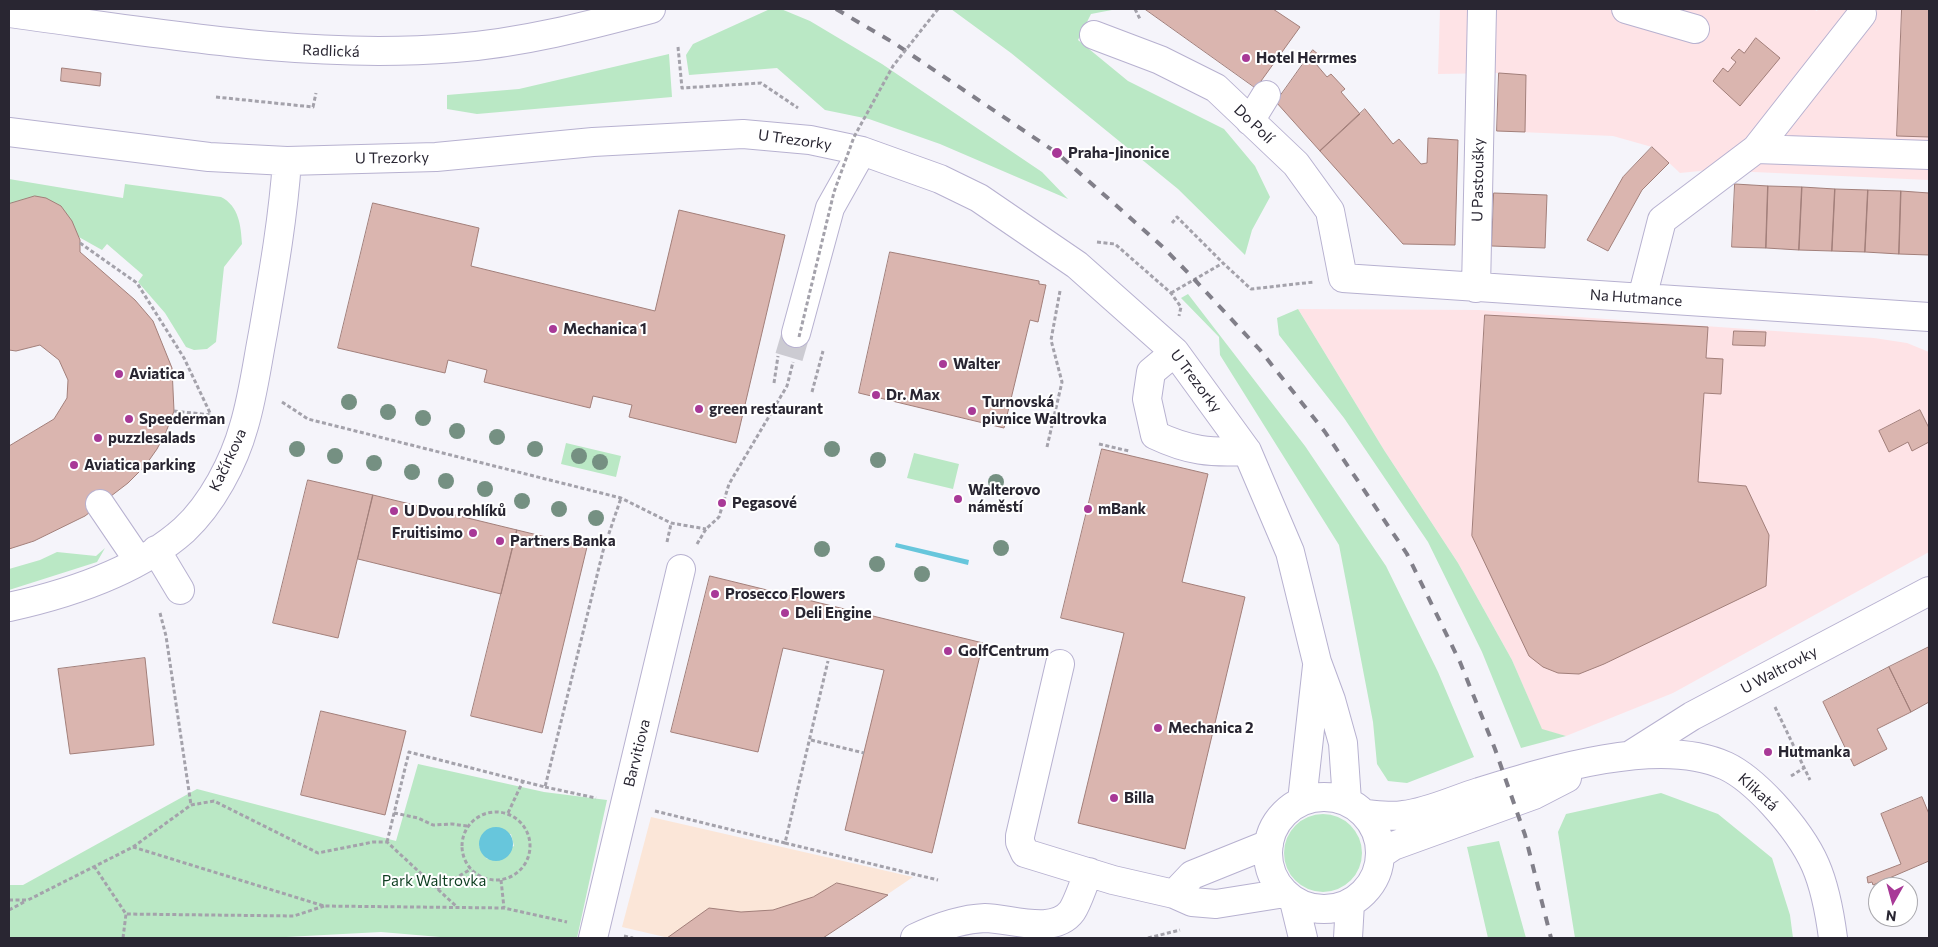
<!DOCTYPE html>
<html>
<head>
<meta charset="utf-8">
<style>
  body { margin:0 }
  #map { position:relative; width:1938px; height:947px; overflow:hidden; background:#f5f4fa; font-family:Commissioner,sans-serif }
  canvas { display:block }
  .frame { position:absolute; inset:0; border:10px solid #292632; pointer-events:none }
  .north { position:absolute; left:1868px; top:877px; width:50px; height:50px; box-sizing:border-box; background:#fff; border:1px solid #a9a8ad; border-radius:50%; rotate:187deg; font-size:14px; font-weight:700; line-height:20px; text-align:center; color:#292632 }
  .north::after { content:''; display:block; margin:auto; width:18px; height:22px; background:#a83997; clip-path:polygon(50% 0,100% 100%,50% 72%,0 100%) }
</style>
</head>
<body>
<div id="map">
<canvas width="1938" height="947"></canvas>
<div class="frame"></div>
<div class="north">N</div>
</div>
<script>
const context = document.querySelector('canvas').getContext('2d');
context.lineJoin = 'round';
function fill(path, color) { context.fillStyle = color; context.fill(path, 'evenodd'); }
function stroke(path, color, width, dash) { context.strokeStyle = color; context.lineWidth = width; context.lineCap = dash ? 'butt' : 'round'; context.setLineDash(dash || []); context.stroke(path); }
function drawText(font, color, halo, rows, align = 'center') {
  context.font = font + ' Commissioner,sans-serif'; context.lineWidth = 4; context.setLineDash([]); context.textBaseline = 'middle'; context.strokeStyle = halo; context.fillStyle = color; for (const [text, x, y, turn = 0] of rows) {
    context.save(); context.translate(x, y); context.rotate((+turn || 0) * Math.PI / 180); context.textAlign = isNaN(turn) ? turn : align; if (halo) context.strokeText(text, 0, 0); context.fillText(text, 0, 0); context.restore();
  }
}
fill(new Path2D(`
  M1440 9H1813L1817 11 1818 9H1929V180L1710 170 1680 173 1652 147 1613 136 1497 131 1499 73 1438 74Z
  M1298 309 1479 310 1874 338 1907 343 1929 352V552L1673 693 1566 736 1542 730 1512 660 1458 563 1384 450Z`), '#fee3e6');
fill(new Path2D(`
  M651 817 913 877 823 938H669L622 927Z`), '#fbe6d8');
fill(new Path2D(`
  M770 9H781L810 21 882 64 1042 172 1068 199 940 144 869 119 825 110 777 68 689 75 686 55 693 44Z
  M951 9H1117L1091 14 1078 40 1128 81 1224 129 1255 166 1270 197 1252 230 1245 255 1178 189 1011 53Z
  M669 54 672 97 477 114 447 109V95L519 89Z
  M9 179 123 198 125 184 221 197C239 206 241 226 242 244L224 267 216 342 207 349 194 350 186 347 165 313 138 282 143 275 107 244 102 250 45 218 9 205Z
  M1188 294 1305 446 1386 566 1438 672 1474 757 1407 783 1388 781 1377 764 1373 722 1339 545 1220 355 1219 337 1181 298Z
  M1298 309 1384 450 1458 563 1512 660 1542 729 1566 736 1521 748 1482 652 1428 542 1344 418 1279 335 1277 318Z
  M566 443 621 456 616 477 561 464Z
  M914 453 959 464 953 489 907 478Z
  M105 548 97 562 9 590V569L40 560 57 552 96 556Z
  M418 764 544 792 607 800 577 938H452L381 932 267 938H9V885H23L197 789 396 841ZM511 834 514 846 487 859 479 846Z
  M1661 793 1718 814 1772 858 1790 915 1793 938H1575L1558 832 1566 814Z
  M1284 853a39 39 0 1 1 78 0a39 39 0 1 1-78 0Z
  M1499 841 1526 938H1488L1467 847Z`), '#bae8c5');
fill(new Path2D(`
  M896 543 969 560 968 565 895 547Z
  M479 844a17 17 0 1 1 34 0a17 17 0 1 1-34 0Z`), '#67c6dc');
const building = new Path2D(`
  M1145 9H1273L1300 27 1256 88Z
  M1902 9H1929V137L1897 136Z
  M1756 38 1780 58 1740 106 1713 81 1723 68 1728 72 1736 62 1731 58 1739 49 1744 53Z
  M1313 50 1319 55 1316 64 1327 77 1331 74 1345 89 1341 92 1360 114 1320 151 1276 102Z
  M62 68 101 73 100 86 61 81Z
  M1499 73 1526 75 1525 132 1497 131Z
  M1365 109 1393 144 1399 139 1421 164 1427 163 1428 138 1458 140 1455 245 1403 244 1320 151Z
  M1652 147 1669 163 1642 190 1608 251 1587 240 1623 177Z
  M1735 184 1768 186 1766 248 1732 247Z
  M1768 186 1802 187 1799 250 1766 248Z
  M1802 187 1835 189 1832 251 1799 250Z
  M1835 189 1868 190 1865 252 1832 251Z
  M1868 190 1901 191 1899 254 1865 252Z
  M1901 191 1929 193V255L1899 254Z
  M1494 193 1547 195 1545 248 1492 246Z
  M35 196 46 198 61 206 72 221 80 240V252L135 300 153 321 172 368 174 411 166 432 157 449 145 466 128 483 85 516 34 541 9 549V446L54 419 67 398 68 380 59 360 40 345 16 351 9 350V204Z
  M373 203 479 228 471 266 655 311 679 210 785 235 736 443 629 417 632 405 593 396 590 408 484 382 487 370 448 360 445 373 338 348Z
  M890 252 1039 281V284L1046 285 1038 322 1030 320 1004 428 859 393Z
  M1485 315 1708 327 1706 358 1723 359 1721 394 1704 393 1698 482 1746 486 1769 535 1766 586 1604 664 1579 674 1558 673 1543 667 1529 656 1472 536Z
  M1734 331 1766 332 1765 346 1733 345Z
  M1920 410 1929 428V442L1912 451 1908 442 1889 452 1879 431Z
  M1102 449 1208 474 1182 582 1245 597 1185 849 1078 823 1124 633 1061 618Z
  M308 480 373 495 338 638 273 623Z
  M373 495 517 530 501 594 358 559Z
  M517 530 587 547 542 733 471 716Z
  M710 576 983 643 932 853 845 830 884 670 783 648 758 752 671 732Z
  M1929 647V702L1911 712 1889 667Z
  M145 658 154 745 70 754 58 669Z
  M1889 667 1911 712 1877 729 1887 749 1854 766 1823 702Z
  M321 711 406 731 385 815 301 795Z
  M1922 797 1929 814V861L1873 885 1872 882 1868 883 1867 877 1901 864 1881 814Z
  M837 883 888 895 823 938H667L709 908 741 912 773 910 813 897Z`);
fill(building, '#dab5af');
stroke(building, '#a27f7a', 1);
stroke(new Path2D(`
  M789 357 796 333`), '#cccbd2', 28, [28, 14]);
const minor = new Path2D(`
  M1626 9 1695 29
  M1094 35 1160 60 1216 88 1296 164 1330 211 1343 278 1929 317
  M1250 121 1266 95
  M9 132 209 157 287 161 436 157 593 142 743 134 810 140 862 151 940 179 979 198 1077 265 1175 352 1247 451 1290 552 1317 662 1331 700 1343 743 1347 801
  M1756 149 1929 155
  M1476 288 1482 9
  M1642 298 1662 220 1756 149 1862 14
  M796 333 830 208 862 151
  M1175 352 1151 372 1147 399 1155 435C1189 451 1210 453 1247 451
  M100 504 138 560
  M156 550 180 590
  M9 607C68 594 138 571 184 530 212 504 234 462 244 426 253 396 257 364 263 333 273 275 283 219 287 161
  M1060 664 1020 836V842L1025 853 1113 880 1174 894 1192 902 1216 904 1285 893
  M1632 754 1692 716 1929 591
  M1268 853a56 56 0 1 1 112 0a56 56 0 1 1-112 0Z
  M1302 801 1317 666
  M1366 814C1378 815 1391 817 1403 815 1427 813 1456 799 1479 792 1546 771 1659 735 1726 766 1743 774 1760 790 1773 804 1814 849 1825 877 1833 938
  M1381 854 1393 846 1534 795 1567 778
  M1174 894 1192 875 1269 844
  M1294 901 1303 938
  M593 938 681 569
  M915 938C936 928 961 919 985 918 1009 918 1054 936 1072 911 1079 900 1083 884 1089 872
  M1348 938 1350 903`);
const major = new Path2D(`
  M9 13C158 33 305 60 455 48 522 43 587 26 651 9`);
stroke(minor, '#b7b1d0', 30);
stroke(major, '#b7b1d0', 30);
stroke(new Path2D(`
  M1135 9 1140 19
  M678 47 682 88 761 83 798 108
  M216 97 313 107 316 93
  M1172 223 1177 217 1223 263
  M1097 242 1115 244 1171 293 1181 307 1179 316
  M80 243 137 283 184 358 211 415
  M1171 293 1223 263 1251 289 1314 282
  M774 383 778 356
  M812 392 823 351
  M282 402 308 419 621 498 671 523 706 529
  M174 411 211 415
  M1099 444 1129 451
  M1047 447 1062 382 1051 340 1060 291
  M667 542 671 524
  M697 544 706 529 719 517 729 484 787 386 793 362
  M160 613 166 636 191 805
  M1775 707 1810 780
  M811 740 864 753
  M1791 776 1804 768
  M545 787 596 798
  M655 811 785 843 828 661
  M462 846a34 34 0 1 1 68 0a34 34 0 1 1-68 0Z
  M394 813 418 818 433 825 452 824 467 826
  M508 813 523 781
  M387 842 409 752 545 787 603 551 621 498
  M785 843 938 880
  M133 847 191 805 214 801 318 853 373 842H387L457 907
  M94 866 126 914 294 916 324 906
  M501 880 504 908
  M437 889 471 869
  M9 900H28L133 847 324 906 504 908 567 922
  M9 910 26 901
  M624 936 633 938
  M123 938 126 914
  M1148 938 1180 930`), '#a4a2ab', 3, [4, 2.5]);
stroke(minor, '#fff', 28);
stroke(major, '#fff', 28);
stroke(new Path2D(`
  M836 9 894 43 1057 153 1163 247 1194 279 1260 350 1325 432 1407 554 1460 662 1495 749 1525 835 1551 938`), '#817f89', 4, [9, 9]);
stroke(new Path2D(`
  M799 337 834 192 854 137 893 66 938 9`), '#a4a2ab', 3, [4, 2.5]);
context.fillStyle = '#759082';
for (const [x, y] of [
  [349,402],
  [388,412],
  [423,418],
  [457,431],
  [497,437],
  [297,449],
  [535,449],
  [832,449],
  [335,456],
  [579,456],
  [878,460],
  [600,462],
  [374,463],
  [412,472],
  [446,481],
  [996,482],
  [485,489],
  [522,501],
  [559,509],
  [596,518],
  [1001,548],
  [822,549],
  [877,564],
  [922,574]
]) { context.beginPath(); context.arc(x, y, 8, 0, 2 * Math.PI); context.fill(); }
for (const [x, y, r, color] of [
  [1246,58,5,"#a83997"],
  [1057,153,6,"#a83997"],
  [553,329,5,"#a83997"],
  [943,364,5,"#a83997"],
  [119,374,5,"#a83997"],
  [876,395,5,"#a83997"],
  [699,409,5,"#a83997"],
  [972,411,5,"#a83997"],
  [129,419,5,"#a83997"],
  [98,438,5,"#a83997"],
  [74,465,5,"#a83997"],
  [958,499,5,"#a83997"],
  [722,503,5,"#a83997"],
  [1088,509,5,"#a83997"],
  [394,511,5,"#a83997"],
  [473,533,5,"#a83997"],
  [500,541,5,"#a83997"],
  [715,594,5,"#a83997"],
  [785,613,5,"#a83997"],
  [948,651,5,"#a83997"],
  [1158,728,5,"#a83997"],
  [1768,752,5,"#a83997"],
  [1114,798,5,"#a83997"]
]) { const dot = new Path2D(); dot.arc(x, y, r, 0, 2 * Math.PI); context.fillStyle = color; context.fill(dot); stroke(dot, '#fff', 2); }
drawText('15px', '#292632', '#fff', [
  ["Radlická",331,51,2],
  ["Do Polí",1254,124,44],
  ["U Trezorky",795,140,8],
  ["U Trezorky",392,158,-1],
  ["U Pastoušky",1478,180,-89],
  ["Na Hutmance",1636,298,4],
  ["U Trezorky",1196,381,53],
  ["Kačírkova",228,460,-65],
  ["U Waltrovky",1779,670,-28],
  ["Barvitiova",637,753,-76],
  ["Klikatá",1758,792,42]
]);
drawText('bold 15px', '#292632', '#fff', [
  ["Hotel Herrmes",1256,58],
  ["Praha-Jinonice",1068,153],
  ["Mechanica 1",563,329],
  ["Walter",953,364],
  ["Aviatica",129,374],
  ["Dr. Max",886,395],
  ["Turnovská",982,402],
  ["pivnice Waltrovka",982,419],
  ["green restaurant",709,409],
  ["Speederman",139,419],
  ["puzzlesalads",108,438],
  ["Aviatica parking",84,465],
  ["Walterovo",968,490],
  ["náměstí",968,507],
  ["Pegasové",732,503],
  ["mBank",1098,509],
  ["U Dvou rohlíků",404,511],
  ["Fruitisimo",463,533,"right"],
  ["Partners Banka",510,541],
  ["Prosecco Flowers",725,594],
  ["Deli Engine",795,613],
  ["GolfCentrum",958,651],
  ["Mechanica 2",1168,728],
  ["Hutmanka",1778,752],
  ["Billa",1124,798]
], 'left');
drawText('15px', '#0d3e20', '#fff', [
  ["Park Waltrovka",434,881]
]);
</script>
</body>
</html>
